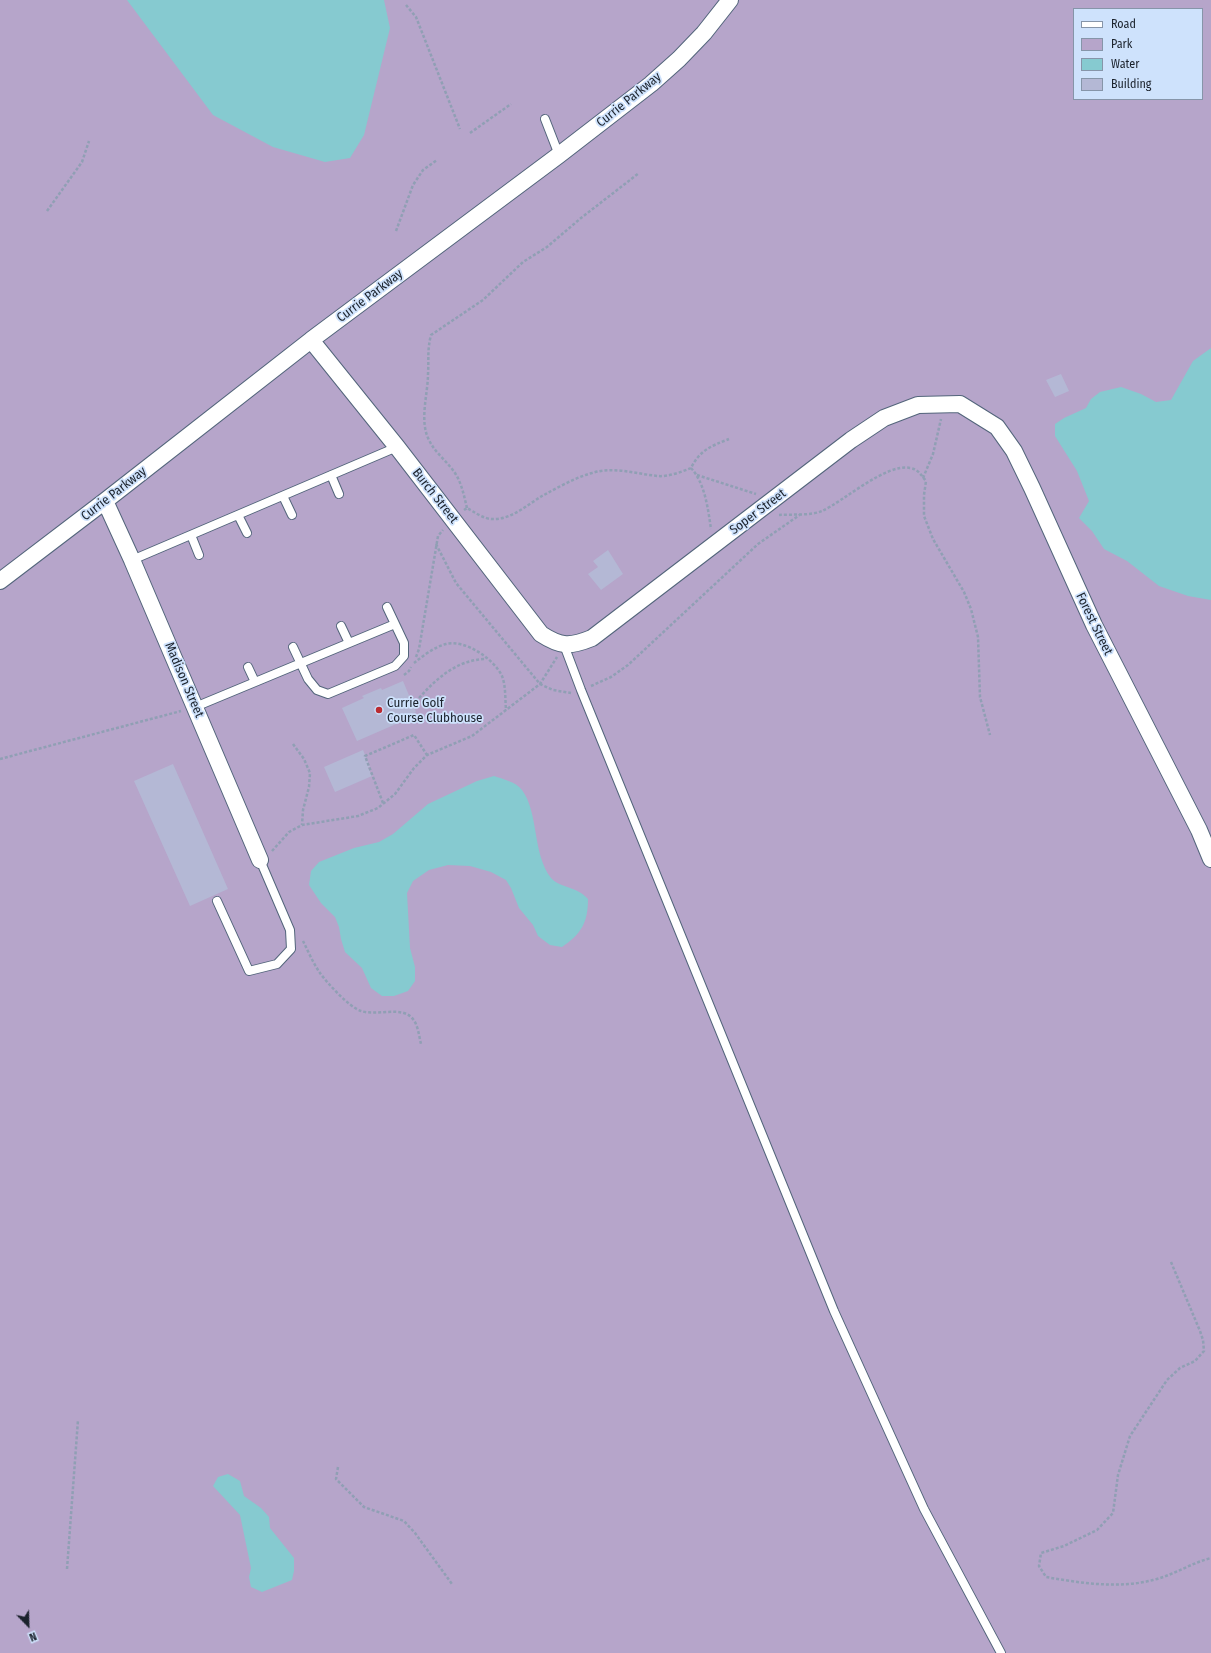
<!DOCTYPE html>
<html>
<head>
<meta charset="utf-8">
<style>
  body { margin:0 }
  #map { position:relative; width:1211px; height:1653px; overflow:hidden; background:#cee2fc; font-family:"Fira Sans Condensed",sans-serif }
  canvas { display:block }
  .legend { position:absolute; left:1073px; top:8px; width:130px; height:92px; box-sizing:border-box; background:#cee2fc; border:1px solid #8695a9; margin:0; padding:5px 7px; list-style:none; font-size:12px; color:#1b222c }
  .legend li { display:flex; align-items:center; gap:8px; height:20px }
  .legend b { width:20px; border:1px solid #8695a9 }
  .north { position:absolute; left:8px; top:1605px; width:40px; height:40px; -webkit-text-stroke:3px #cee2fc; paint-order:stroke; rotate:157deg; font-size:11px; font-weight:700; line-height:16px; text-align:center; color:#1b222c }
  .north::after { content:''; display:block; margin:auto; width:14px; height:18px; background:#1b222c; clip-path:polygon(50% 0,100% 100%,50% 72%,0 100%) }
</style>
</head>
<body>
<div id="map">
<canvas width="1211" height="1653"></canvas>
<ul class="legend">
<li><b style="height:5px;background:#fff"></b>Road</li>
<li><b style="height:11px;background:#b6a5ca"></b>Park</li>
<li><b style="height:11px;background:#86cad0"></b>Water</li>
<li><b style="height:11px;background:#b4b8d5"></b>Building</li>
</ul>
<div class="north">N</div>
</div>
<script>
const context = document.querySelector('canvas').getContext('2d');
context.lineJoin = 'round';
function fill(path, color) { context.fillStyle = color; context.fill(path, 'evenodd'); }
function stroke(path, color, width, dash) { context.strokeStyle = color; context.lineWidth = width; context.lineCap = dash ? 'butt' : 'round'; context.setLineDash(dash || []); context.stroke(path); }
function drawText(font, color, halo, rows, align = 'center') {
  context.font = font + ' "Fira Sans Condensed",sans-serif'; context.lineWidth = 3.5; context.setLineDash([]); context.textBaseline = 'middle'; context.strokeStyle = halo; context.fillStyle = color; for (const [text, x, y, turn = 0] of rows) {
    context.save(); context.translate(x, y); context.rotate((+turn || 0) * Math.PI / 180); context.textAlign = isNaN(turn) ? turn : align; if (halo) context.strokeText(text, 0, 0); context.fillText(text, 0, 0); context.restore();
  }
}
fill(new Path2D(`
  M0 0H1211V1653H0ZM1074 9H1202V99H1074Z`), '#b6a5ca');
fill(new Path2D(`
  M127 0H384L390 28 364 135 350 158 325 162 273 147 213 115Z
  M1211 348V600L1188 596 1159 586 1127 561 1104 549 1092 531 1079 518 1089 501 1077 471 1055 436V424L1064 418 1086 408 1091 399 1100 392 1121 387 1141 394 1156 402 1171 400 1193 361Z
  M494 776C503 779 516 782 522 790 539 813 532 853 551 878 558 886 572 887 581 893 584 895 586 897 588 899 588 923 581 934 562 947L550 945 538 936 533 925 519 908 511 888 506 880 491 872 470 866 448 865 429 870 413 881 407 893 410 948 415 967V981L408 991 394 996H382L371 988 362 968 345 952 341 939 339 927 335 917 321 903 309 885 311 871 319 862 354 848 379 842 393 834 428 804 477 781Z
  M228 1474 240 1481 244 1496 261 1508 269 1517 270 1528 294 1558V1571L292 1580 262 1592 251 1587 249 1577 251 1568 240 1515 213 1486 218 1477Z`), '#86cad0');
fill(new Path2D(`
  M1061 374 1069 391 1055 397 1046 380Z
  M608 550 623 574 601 590 588 574 598 567 593 561Z
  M403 681 416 712 402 718 403 721 357 741 342 708 364 698 362 696 381 688 382 690Z
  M363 750 370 767H368L372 776 335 792 324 767Z
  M173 764 228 889 190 906 134 781Z`), '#b4b8d5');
const lane = new Path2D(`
  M545 119 559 155
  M331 475 339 494
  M283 496 292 515
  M238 515 247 533
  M191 535 199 555
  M132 560 397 447
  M341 626 349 643
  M564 645 581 690 834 1311 924 1509 1001 1653
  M293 647 308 679 317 690 328 694 395 666 404 656V643L387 607
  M248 667 255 682
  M195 707 395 624
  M217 901 249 971 277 964 291 949 290 930 260 860`);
const street = new Path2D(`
  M311 340 397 447 541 634C561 647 570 647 592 638L851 440 884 418 918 405 960 404 997 427 1014 451 1032 488 1094 625 1199 830 1211 859
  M105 501 132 560 260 860
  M0 581 105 501 311 340 559 155 651 84 679 59 704 33 730 0`);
stroke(lane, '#53657b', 10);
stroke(street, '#53657b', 18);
stroke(new Path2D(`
  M406 5 416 17 460 129
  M470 133 511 104
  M47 211 82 162 89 141
  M396 231 413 185 423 170 437 160
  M691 468C705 483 708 509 711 529
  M697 475 756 494
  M923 478 933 454 941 419
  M467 508C464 496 462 484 455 473 447 461 435 453 429 440 419 421 428 394 428 374 429 358 427 351 431 335L483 300 523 262 547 247 581 218 639 173
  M464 510 467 508C474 512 484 519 492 519 511 520 527 505 542 496 557 488 574 478 592 473 614 466 636 474 658 476 668 477 681 472 691 468 700 450 711 446 729 439
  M779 515C792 514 810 516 822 511 844 501 886 463 910 468 918 469 921 475 926 481L924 495V516L933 539 964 592 971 609 978 637 980 697 990 735
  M436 544 456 583 540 684 553 690 571 693
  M416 657 419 649 438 536 443 530
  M414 663C423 656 434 647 446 644 465 639 494 659 502 676 506 686 505 699 506 710
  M404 675 409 671 411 667
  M591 686 611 677 628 665 758 544 801 514
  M419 698C437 678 457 660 485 659
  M293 744 304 759 310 773 309 787 303 810 302 825
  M0 759 181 711
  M383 803 365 756 414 735 427 755
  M272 851 289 832 302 825 358 816 378 808 395 794 414 768 427 755 472 736 540 684 557 657
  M303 941C308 951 313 963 320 973 328 984 349 1007 361 1011 376 1016 402 1006 412 1018 418 1024 419 1036 421 1044
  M1171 1262 1200 1331 1203 1340 1204 1351 1195 1361 1180 1368 1167 1380 1130 1436 1118 1475 1113 1513 1097 1530 1064 1546 1041 1553 1039 1566 1046 1577C1080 1583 1119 1589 1153 1580 1174 1575 1191 1563 1211 1558
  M338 1467 336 1479 364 1507 404 1521 415 1533 452 1584
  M67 1569 78 1420`), '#909fb4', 2.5, [3, 2]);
stroke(lane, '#fff', 8);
stroke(street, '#fff', 16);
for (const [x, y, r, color] of [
  [379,710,4,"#bb2b31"]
]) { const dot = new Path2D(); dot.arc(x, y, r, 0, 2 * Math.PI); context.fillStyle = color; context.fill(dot); stroke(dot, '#cee2fc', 1.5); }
drawText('13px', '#1b222c', '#cee2fc', [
  ["Currie Parkway",629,100,-39],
  ["Currie Parkway",370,296,-37],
  ["Currie Parkway",114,494,-38],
  ["Burch Street",435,496,52],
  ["Soper Street",758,512,-37],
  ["Forest Street",1094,624,64],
  ["Madison Street",184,680,67]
]);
drawText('13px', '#1b222c', '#cee2fc', [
  ["Currie Golf",387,703],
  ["Course Clubhouse",387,718]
], 'left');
</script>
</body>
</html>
